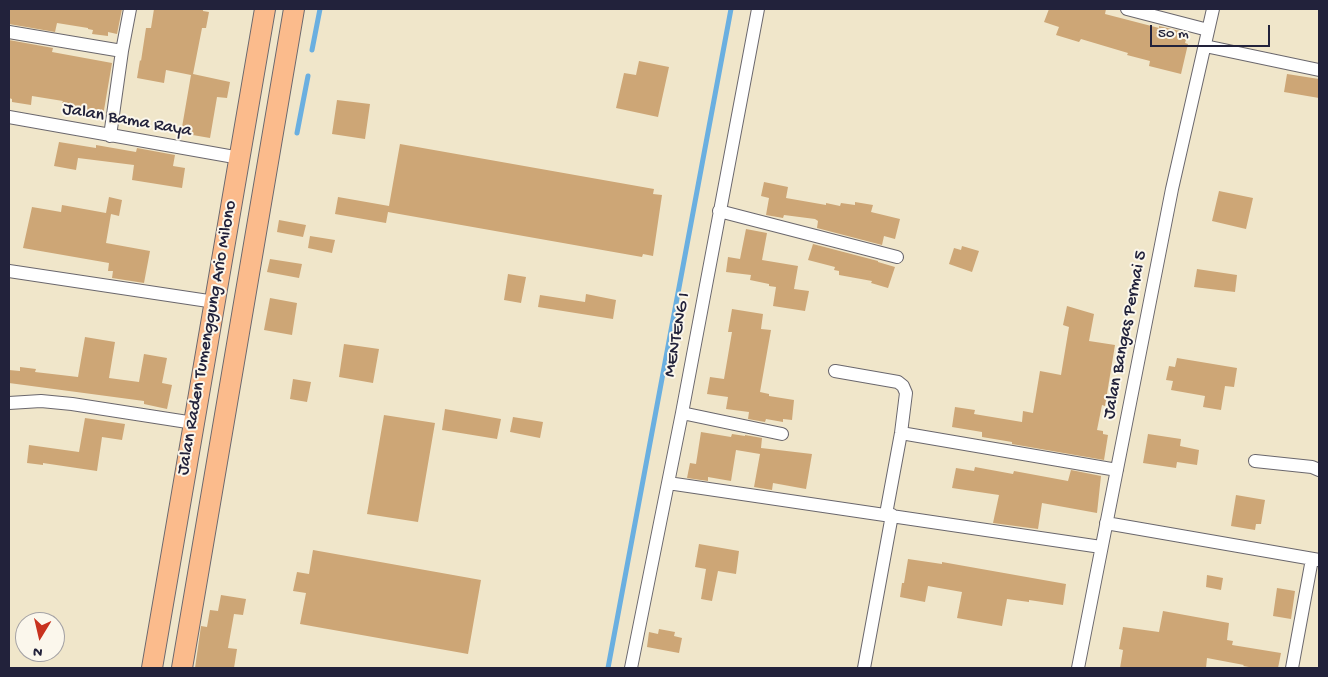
<!DOCTYPE html>
<html>
<head>
<meta charset="utf-8">
<style>
  body { margin:0 }
  #map { position:relative; width:1328px; height:677px; overflow:hidden; background:#f0e6ca; font-family:"Gochi Hand",sans-serif }
  canvas { display:block }
  .frame { position:absolute; inset:0; border:10px solid #22223b; pointer-events:none }
  .north { position:absolute; left:15px; top:612px; width:50px; height:50px; box-sizing:border-box; background:#fbf7ec; border:1px solid #a4a2a5; border-radius:50%; rotate:189deg; font-size:14px; font-weight:700; line-height:20px; text-align:center; color:#22223b }
  .north::after { content:''; display:block; margin:auto; width:18px; height:22px; background:#c8321e; clip-path:polygon(50% 0,100% 100%,50% 72%,0 100%) }
  .scale { position:absolute; left:1150px; top:25px; width:120px; height:22px; box-sizing:border-box; border:2px solid #22223b; border-top:0; padding-left:6px; font-size:15px; line-height:18px; white-space:nowrap; color:#22223b; -webkit-text-stroke:4px #fbf7ec; paint-order:stroke }
</style>
</head>
<body>
<div id="map">
<canvas width="1328" height="677"></canvas>
<div class="frame"></div>
<div class="north">N</div>
<div class="scale">50 m</div>
</div>
<script>
const context = document.querySelector('canvas').getContext('2d');
context.lineJoin = 'round';
function stroke(path, color, width, dash) { context.strokeStyle = color; context.lineWidth = width; context.lineCap = dash ? 'butt' : 'round'; context.setLineDash(dash || []); context.stroke(path); }
function fill(path, color) { context.fillStyle = color; context.fill(path, 'evenodd'); }
function drawText(font, color, halo, rows, align = 'center') {
  context.font = font + ' "Gochi Hand",sans-serif'; context.lineWidth = 4; context.setLineDash([]); context.textBaseline = 'middle'; context.strokeStyle = halo; context.fillStyle = color; for (const [text, x, y, turn = 0] of rows) {
    context.save(); context.translate(x, y); context.rotate((+turn || 0) * Math.PI / 180); context.textAlign = isNaN(turn) ? turn : align; if (halo) context.strokeText(text, 0, 0); context.fillText(text, 0, 0); context.restore();
  }
}
stroke(new Path2D(`
  M312 50 320 9
  M297 133 308 76
  M608 668 731 9`), '#6aafe0', 5);
fill(new Path2D(`
  M9 9H122L117 34 108 32V36L92 34 93 30 88 29V28L57 23 55 32 9 24Z
  M154 9H203V11L209 12 206 28H202L193 74 230 82 227 98 217 97 210 138 181 133 191 75 166 70 164 83 137 78 140 60 141 61 146 28H151Z
  M1049 9H1106L1105 14 1159 28V26L1188 33 1185 43 1188 44 1181 74 1149 66 1150 61 1127 55 1128 53 1081 39 1079 42 1056 35 1059 27 1044 22Z
  M9 40 53 48 52 52 112 63 103 116 82 112 83 107 62 103 63 101 32 96 31 105 12 102V99L9 98Z
  M639 61 669 67 658 117 616 108 624 73 636 75Z
  M1287 74 1319 79V98L1284 92Z
  M337 100 370 104 365 139 332 134Z
  M59 142 96 148V145L136 152 137 148 175 155 173 166 185 168 182 188 132 180 134 165 78 158 76 170 54 166Z
  M400 144 654 189 653 194 662 195 653 256 643 254 642 257 388 212 386 223 335 214 338 197 389 206Z
  M764 182 788 187 786 198 826 205V203L840 206 841 203 855 205V202L873 205 871 212 900 219 895 239 884 236 882 245 817 228 818 221 815 219 784 215 783 218 766 215 769 198 761 196Z
  M1219 191 1253 198 1246 229 1212 221Z
  M109 197 122 200 119 216 111 214 106 243 150 251 144 283 112 278 113 271H108L109 263 23 248 32 207 61 212 62 205 106 213Z
  M279 220 306 225 303 237 277 232Z
  M746 229 767 233 762 260 798 266 794 289 809 291 805 311 773 306 776 287 769 286V284L750 280 751 275 726 272 728 257 740 259Z
  M310 236 335 240 332 253 308 248Z
  M813 244 878 261V262L895 267 888 288 871 283 872 281 839 275V271L834 270 835 267 808 260Z
  M962 246 979 251 972 272 949 264 954 248 961 250Z
  M270 259 302 264 299 278 267 272Z
  M1197 269 1237 275 1235 292 1194 287Z
  M508 274 526 277 521 303 504 300Z
  M586 294 616 300 613 319 538 307 540 295 585 302Z
  M270 298 297 303 292 335 264 330Z
  M1067 306 1094 314 1089 341 1115 345 1105 406 1102 405 1097 430 1103 431V434L1108 435 1104 460 1012 444V442L982 437V432L952 427 955 407 975 410 974 414 1022 422 1023 411 1033 413 1040 371 1061 375 1069 327 1063 325Z
  M732 309 763 314 761 329 771 330 760 392 769 394V396L794 400 792 420 783 419V422L766 419 765 422 748 419 749 412 726 409 728 397 707 394 710 377 724 379 732 332H728Z
  M85 337 115 342 109 378 139 382 144 354 167 358 162 383 172 385 167 409 144 404V401L9 383V370L20 371V367L36 369 35 372 78 377Z
  M344 344 379 349 373 383 339 377Z
  M1177 358 1237 368 1234 387 1225 386 1221 410 1203 407 1205 396 1171 390 1173 381 1166 380 1169 366 1175 367Z
  M293 379 311 382 307 402 290 399Z
  M445 409 501 419 497 439 442 430Z
  M384 415 435 423 418 522 367 514Z
  M513 417 543 422 540 438 510 432Z
  M85 418 125 424 122 440 102 437 97 471 43 463V465L27 463 29 445 79 452Z
  M701 432 731 437 732 434 745 436V435L762 438 761 448 812 454 806 489 773 483 772 490 754 487 760 454 736 450 731 481 708 477V481L687 478 690 463 696 464Z
  M1148 434 1181 439 1180 446 1199 450 1197 465 1177 462 1176 468 1143 463Z
  M975 467 1013 474 1014 471 1068 481 1071 470 1101 476 1097 513 1042 503 1038 529 993 523 999 495 952 488 956 468 974 471Z
  M1236 495 1265 500 1261 524H1256L1255 530 1231 526Z
  M699 544 739 551 736 574 718 571 712 601 701 599 706 569 695 567Z
  M313 550 481 580 468 654 300 624 306 593 293 591 297 572 309 574Z
  M908 559 942 564V562L1066 584 1063 605 1029 600V602L1007 599 1002 626 957 618 962 592 928 586 925 602 900 597 902 583H904Z
  M1207 575 1223 578 1221 590 1206 587Z
  M1277 588 1295 591 1291 619 1273 616Z
  M221 595 246 599 243 615 234 614 228 648 237 649 234 668H195L201 626 207 627 210 610 218 611Z
  M1163 611 1229 623 1227 640 1233 641 1232 645 1281 653 1278 668H1255L1243 666 1244 665 1207 658 1206 668H1120L1123 650 1119 649 1123 627 1159 632Z
  M659 629 675 632 674 636 682 638 679 653 647 647 649 632 658 634Z`), '#cda676');
const minor = new Path2D(`
  M1127 9 1208 30
  M9 32 122 51
  M1205 46 1319 70
  M9 117 240 158
  M110 136 122 51 130 9
  M719 211 897 257
  M9 271 215 302
  M835 371 898 382 903 386 906 393 901 433 886 514
  M9 403 41 401 72 404 194 423
  M682 413 782 434
  M901 433 1117 470
  M1255 461 1312 467 1319 470
  M668 483 1101 547
  M1106 523 1319 560
  M631 668 682 413 758 9
  M864 668 892 515
  M1078 668 1172 189 1213 9
  M1292 668 1312 559`);
const trunk = new Path2D(`
  M152 668 265 9
  M182 668 294 9`);
stroke(minor, '#6a676d', 14);
stroke(trunk, '#6a676d', 22);
stroke(minor, '#fff', 12);
stroke(trunk, '#fbbb8c', 20);
drawText('18px', '#22223b', '#fbf7ec', [
  ["Jalan Bama Raya",127,121,10],
  ["MENTENG I",678,335,-80],
  ["Jalan Bangas Permai 5",1126,335,-79],
  ["Jalan Raden Tumenggung Ario Milono",208,338,-80]
]);
</script>
</body>
</html>
